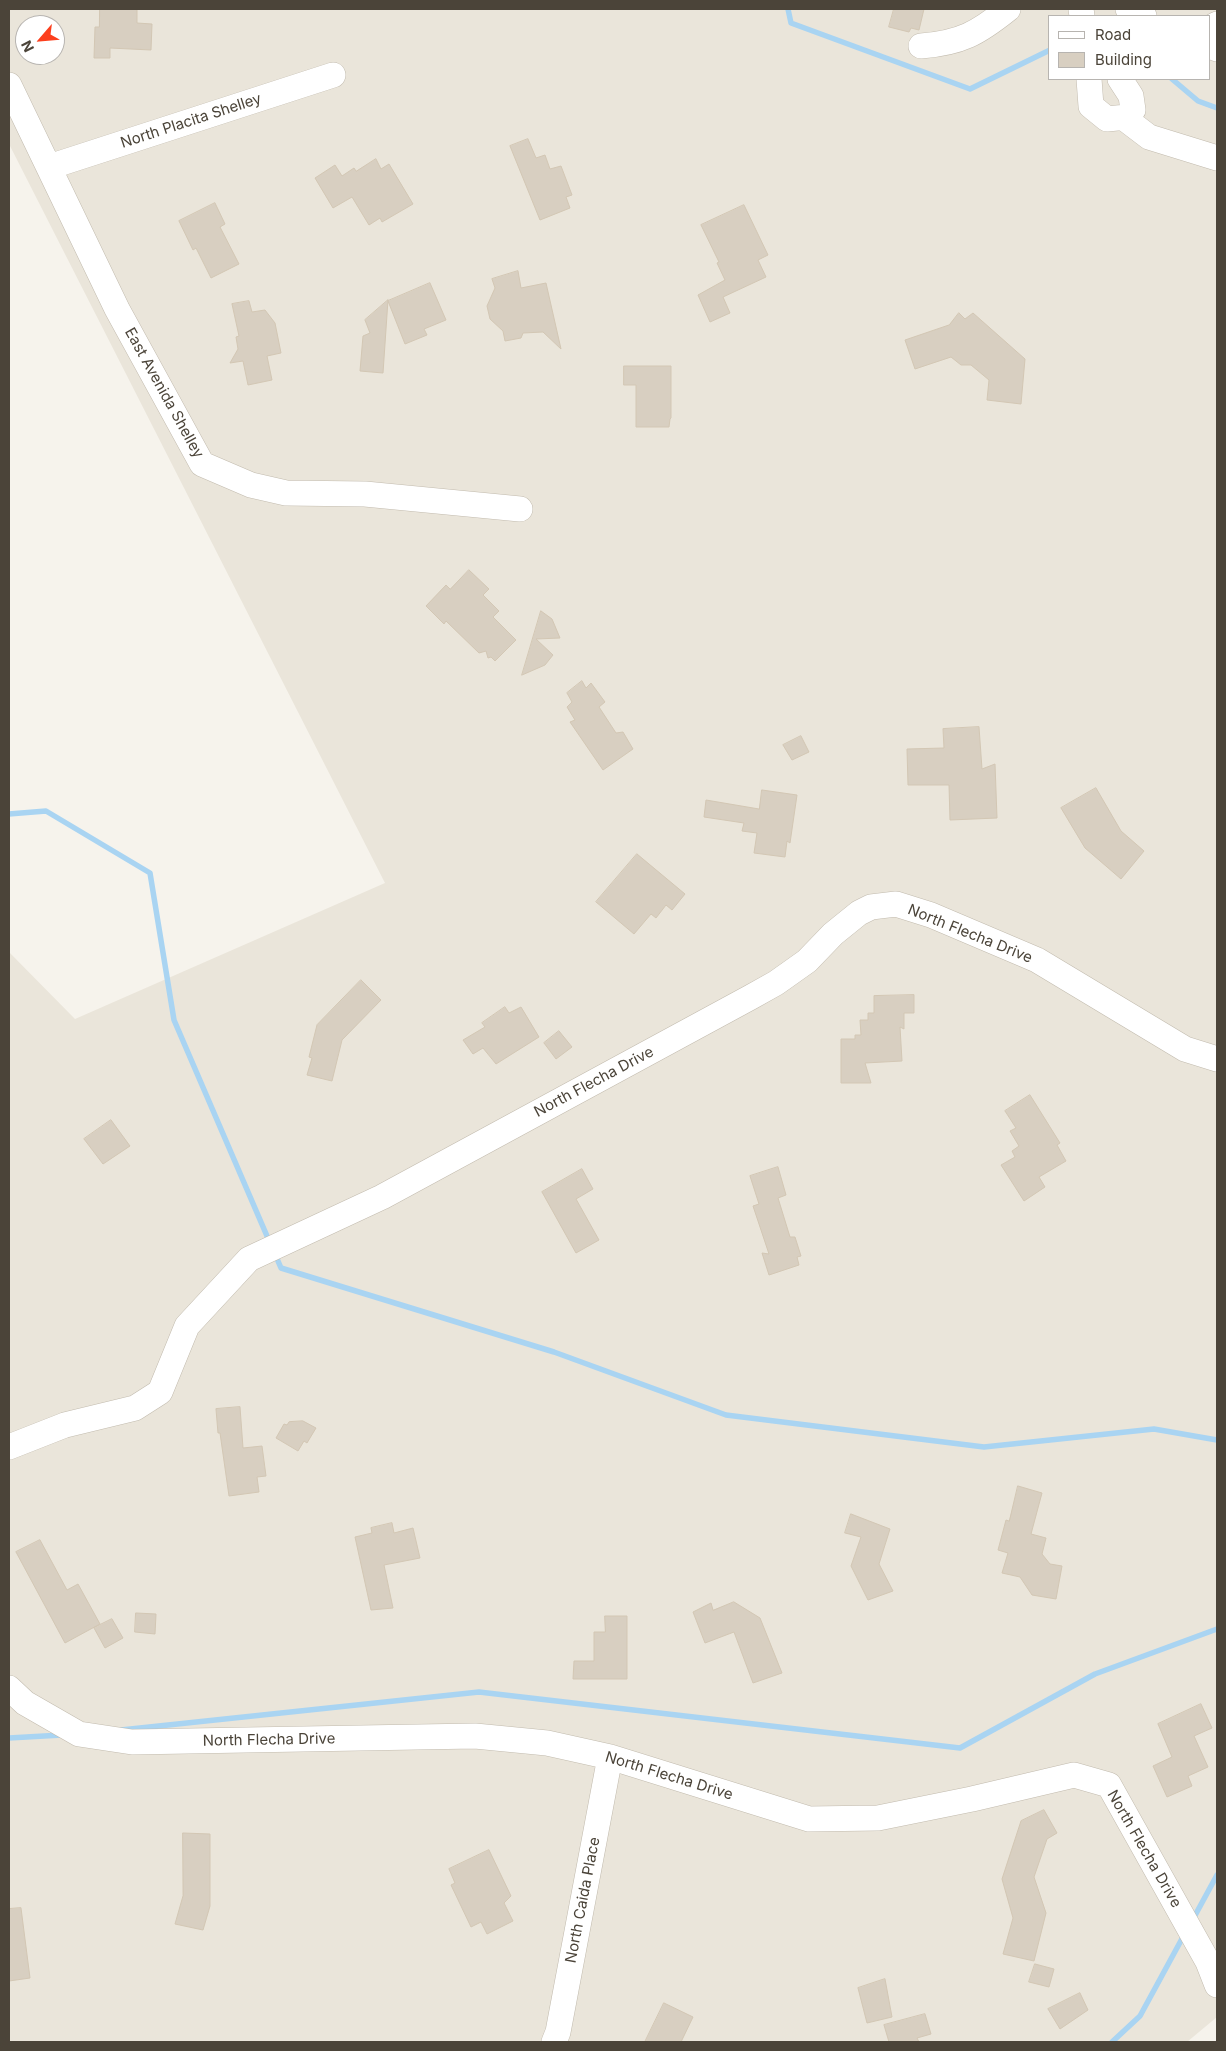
<!DOCTYPE html>
<html>
<head>
<meta charset="utf-8">
<style>
  body { margin:0 }
  #map { position:relative; width:1226px; height:2051px; overflow:hidden; background:#f6f3ec; font-family:Inter,sans-serif }
  canvas { display:block }
  .frame { position:absolute; inset:0; border:10px solid #4b4439; pointer-events:none }
  .legend { position:absolute; left:1048px; top:15px; width:162px; height:65px; box-sizing:border-box; background:#fff; border:1px solid #b7b4b0; margin:0; padding:6px 9px; list-style:none; font-size:15px; color:#4b4439 }
  .legend li { display:flex; align-items:center; gap:10px; height:25px }
  .legend b { width:25px; border:1px solid #b7b4b0 }
  .north { position:absolute; left:15px; top:15px; width:50px; height:50px; box-sizing:border-box; background:#fff; border:1px solid #b7b4b0; border-radius:50%; rotate:243deg; font-size:14px; font-weight:700; line-height:20px; text-align:center; color:#4b4439 }
  .north::after { content:''; display:block; margin:auto; width:18px; height:22px; background:#fc3f1d; clip-path:polygon(50% 0,100% 100%,50% 72%,0 100%) }
</style>
</head>
<body>
<div id="map">
<canvas width="1226" height="2051"></canvas>
<div class="frame"></div>
<ul class="legend">
<li><b style="height:6px;background:#fff"></b>Road</li>
<li><b style="height:14px;background:#d8cfc1"></b>Building</li>
</ul>
<div class="north">N</div>
</div>
<script>
const context = document.querySelector('canvas').getContext('2d');
context.lineJoin = 'round';
function fill(path, color) { context.fillStyle = color; context.fill(path, 'evenodd'); }
function stroke(path, color, width, dash) { context.strokeStyle = color; context.lineWidth = width; context.lineCap = dash ? 'butt' : 'round'; context.setLineDash(dash || []); context.stroke(path); }
function drawText(font, color, halo, rows, align = 'center') {
  context.font = font + ' Inter,sans-serif'; context.lineWidth = 4; context.setLineDash([]); context.textBaseline = 'middle'; context.strokeStyle = halo; context.fillStyle = color; for (const [text, x, y, turn = 0] of rows) {
    context.save(); context.translate(x, y); context.rotate((+turn || 0) * Math.PI / 180); context.textAlign = isNaN(turn) ? turn : align; if (halo) context.strokeText(text, 0, 0); context.fillText(text, 0, 0); context.restore();
  }
}
fill(new Path2D(`
  M9 9H1217V2017L1187 2042H9V952L75 1019 385 883 9 144ZM1050 16H1210V79H1050ZM25 25H55V55H25Z`), '#eae5da');
stroke(new Path2D(`
  M788 9 791 23 970 89 1050 50
  M1172 79 1198 101 1217 108
  M9 814 46 811 150 873 174 1020 270 1243
  M275 1254 281 1268 554 1352 726 1415 984 1447 1154 1429 1217 1440
  M121 1730 479 1692 960 1748 1095 1674 1217 1629
  M9 1738 62 1735
  M1192 1921 1217 1875
  M1112 2042 1140 2016 1184 1935`), '#a9d4f2', 5.5);
const building = new Path2D(`
  M100 9H137V23L152 24 151 50 110 48V58H94L95 27H99Z
  M894 9H924L919 30 911 28 909 32 889 27Z
  M528 139 536 158 545 155 550 169 561 166 572 195 566 197 570 208 540 220 510 146Z
  M376 159 381 169 389 164 413 204 382 222 380 218 369 225 352 197 333 208 315 178 335 165 342 176 354 168 356 171Z
  M215 203 225 224 220 227 239 264 211 278 196 248 193 250 179 221Z
  M744 205 768 255 758 260 766 277 723 297 730 313 710 322 698 295 725 280 717 263 719 262 701 225Z
  M518 271 521 288 546 283 561 349 543 332 523 333 521 338 505 341 503 331 490 319 487 306 495 288 492 279Z
  M430 283 446 320 424 329 427 335 405 344 388 301Z
  M388 300 383 373 360 371 363 336 370 333 365 320Z
  M249 301 252 312 265 310 275 323 281 353 267 356 272 380 248 385 243 361 230 363 238 349 236 337 239 336 232 304Z
  M959 313 965 319 973 313 1025 359 1021 404 987 400 989 380 971 365H961L951 357 915 369 905 340 949 325Z
  M624 366H671V418L670 419 669 427H636V385H624Z
  M469 570 489 589 483 595 499 611 493 617 516 640 495 661 491 657 488 658 486 651 479 653 446 621 444 624 426 606 446 585 450 589Z
  M541 611 552 619 560 638 536 639 553 655 545 665 522 675Z
  M582 681 586 688 591 683 605 702 599 707 616 733 623 732 633 749 603 770 570 722 575 720 567 707 572 702 567 693Z
  M979 727 982 769 995 764 997 818 950 820 949 785H908L907 749 944 748 943 729Z
  M801 736 809 752 792 760 783 745Z
  M1096 788 1121 831 1144 851 1121 879 1085 848 1061 808Z
  M762 790 797 795 790 843 787 841 785 857 754 853 757 833 742 831 744 823 704 817 706 800 759 809Z
  M637 854 685 894 672 910 666 905 656 918 651 914 634 934 596 902Z
  M361 980 381 1000 342 1040 332 1081 307 1075 312 1058 309 1057 317 1025Z
  M914 995V1013H904V1029L900 1027 902 1061 865 1063 871 1083H841V1039H855V1035H861L860 1020H868V1013H874V996Z
  M505 1007 509 1013 521 1007 539 1037 496 1064 483 1048 473 1054 463 1040 485 1027 482 1023Z
  M559 1031 572 1047 556 1059 544 1043Z
  M1030 1095 1060 1143 1057 1145 1066 1161 1039 1177 1045 1187 1024 1201 1001 1165 1015 1157 1012 1151 1019 1146 1010 1131 1016 1128 1005 1111Z
  M111 1120 130 1146 103 1164 84 1139Z
  M778 1167 786 1195 778 1198 790 1237H795L801 1256 797 1257 799 1265 769 1275 762 1253 769 1254 753 1206 759 1204 750 1176Z
  M582 1169 593 1189 576 1199 599 1240 576 1253 542 1192Z
  M240 1407 243 1448 262 1446 266 1476 257 1477 259 1492 229 1496 220 1433H218L216 1409Z
  M303 1421 316 1428 307 1443 304 1441 298 1451 276 1438 284 1424 287 1425 289 1422Z
  M1018 1486 1042 1493 1031 1534 1046 1538 1042 1554 1050 1564 1062 1566 1056 1599 1032 1595 1020 1577 1002 1573 1008 1553 998 1550 1006 1520 1009 1521Z
  M851 1514 890 1529 879 1564 893 1591 868 1600 851 1566 861 1537 845 1533Z
  M392 1523 394 1533 413 1528 420 1558 384 1565 393 1608 371 1610 355 1537 372 1533 371 1528Z
  M40 1540 67 1590 78 1584 100 1624 65 1643 16 1552Z
  M734 1602 760 1618 782 1673 753 1683 734 1632 705 1643 693 1612 711 1603 713 1610Z
  M136 1613 156 1614 155 1634 135 1632Z
  M605 1616H627V1679H573L574 1661H594V1632H605Z
  M112 1619 123 1638 105 1648 94 1628Z
  M1201 1704 1212 1728 1194 1736 1208 1767 1188 1776 1192 1786 1167 1797 1153 1766 1172 1757 1158 1724Z
  M1044 1810 1057 1833 1047 1839 1034 1877 1046 1913 1034 1961 1003 1954 1013 1918 1002 1879 1021 1821Z
  M183 1833 210 1834V1906L203 1930 175 1924 183 1896Z
  M489 1850 511 1896 504 1903 513 1921 487 1934 481 1922 471 1927 451 1885 455 1883 449 1869Z
  M21 1908 30 1978 9 1981V1909Z
  M1035 1964 1054 1969 1049 1987 1029 1982Z
  M885 1979 892 2017 867 2023 858 1988Z
  M1080 1993 1088 2010 1060 2029 1048 2009Z
  M664 2003 693 2017 681 2042H645Z
  M925 2014 931 2034 917 2038 919 2042H889L884 2025Z`);
fill(building, '#d8cfc1');
stroke(building, '#d3c7b4', 1);
const minor = new Path2D(`
  M1081 9 1082 16
  M1128 9 1144 16
  M1210 28 1217 24
  M921 46C961 43 978 33 1008 9
  M1210 46 1217 49
  M1089 79 1091 106 1107 119 1127 117 1133 110 1131 96 1120 79
  M9 85 117 309 202 464 251 485 286 493 365 494 520 509
  M1124 118 1149 137 1217 158
  M49 167 333 75
  M9 1447 65 1425 135 1408 160 1392 187 1326 249 1259 382 1197 751 997 776 983 807 961 833 934 859 913 871 907 896 904 931 915 1037 960 1185 1049 1217 1059
  M9 1688 25 1703 79 1734 132 1742 475 1736 547 1743 610 1757 809 1819 878 1818 972 1799 1074 1775 1109 1785 1208 1962 1217 1985
  M554 2042 558 2032 610 1757`);
stroke(minor, '#c2bbae', 26);
stroke(minor, '#fff', 25);
drawText('15px', '#4b4439', '#fff', [
  ["North Placita Shelley",191,121,-18],
  ["East Avenida Shelley",164,393,61],
  ["North Flecha Drive",970,934,22],
  ["North Flecha Drive",594,1082,-28],
  ["North Flecha Drive",269,1740,-1],
  ["North Flecha Drive",669,1776,17],
  ["North Flecha Drive",1144,1849,60],
  ["North Caida Place",583,1900,-79]
]);
</script>
</body>
</html>
